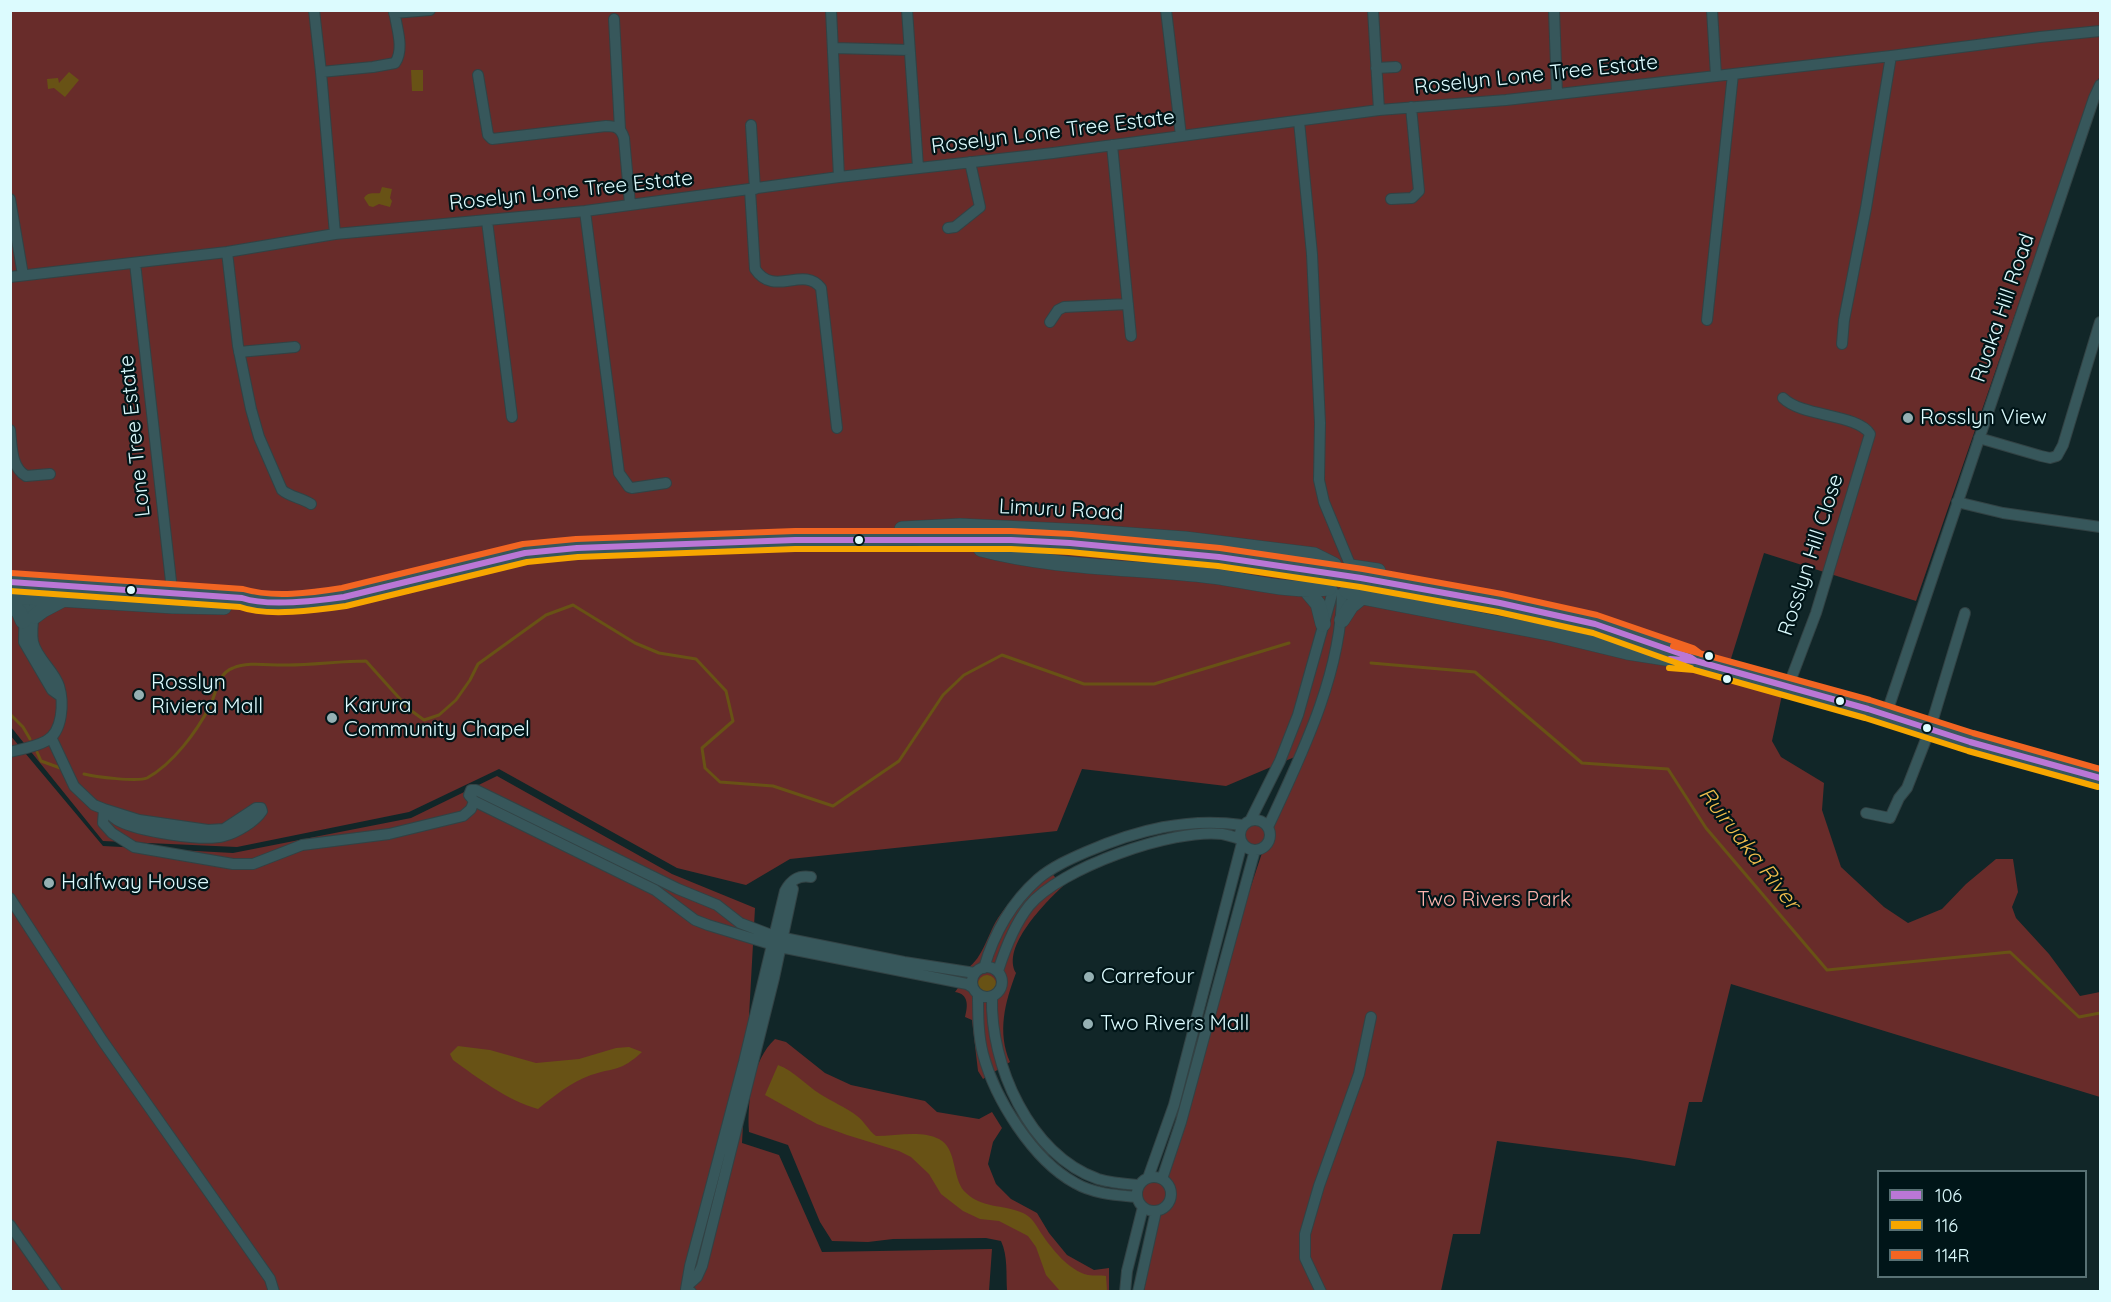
<!DOCTYPE html>
<html>
<head>
<meta charset="utf-8">
<style>
  body { margin:0 }
  #map { position:relative; width:2111px; height:1302px; overflow:hidden; background:#112628; font-family:Quicksand,sans-serif }
  canvas { display:block }
  .frame { position:absolute; inset:0; border:12px solid #dcfbfe; pointer-events:none }
  .legend { position:absolute; left:1877px; top:1170px; width:210px; height:108px; box-sizing:border-box; background:#001518; border:2px solid #587174; margin:0; padding:8px 10px; list-style:none; font-size:18px; color:#dcfbfe }
  .legend li { display:flex; align-items:center; gap:12px; height:30px }
  .legend b { width:30px; border:2px solid #587174 }
</style>
</head>
<body>
<div id="map">
<canvas width="2111" height="1302"></canvas>
<div class="frame"></div>
<ul class="legend">
<li><b style="height:8px;background:#ba77d6"></b>106</li>
<li><b style="height:8px;background:#f7a600"></b>116</li>
<li><b style="height:8px;background:#f26522"></b>114R</li>
</ul>
</div>
<script>
const context = document.querySelector('canvas').getContext('2d');
context.lineJoin = 'round';
function fill(path, color) { context.fillStyle = color; context.fill(path, 'evenodd'); }
function stroke(path, color, width, dash) { context.strokeStyle = color; context.lineWidth = width; context.lineCap = dash ? 'butt' : 'round'; context.setLineDash(dash || []); context.stroke(path); }
function drawText(font, color, halo, rows, align = 'center') {
  context.font = font + ' Quicksand,sans-serif'; context.lineWidth = 4.5; context.setLineDash([]); context.textBaseline = 'middle'; context.strokeStyle = halo; context.fillStyle = color; for (const [text, x, y, turn = 0] of rows) {
    context.save(); context.translate(x, y); context.rotate((+turn || 0) * Math.PI / 180); context.textAlign = isNaN(turn) ? turn : align; if (halo) context.strokeText(text, 0, 0); context.fillText(text, 0, 0); context.restore();
  }
}
fill(new Path2D(`
  M10 11H2100V76L2091 94 1916 601 1764 553 1724 681 1782 695 1772 741 1781 757 1824 783 1822 810 1841 867 1884 907 1908 923 1942 909 1966 884 1996 859H2013L2018 892 2012 907 2016 918 2049 954 2080 996 2100 992V1097L1731 984 1702 1102H1689L1675 1166 1628 1158 1497 1141 1480 1234H1453L1441 1291H1144L1160 1207C1128 1213 1137 1167 1165 1185L1171 1152 1220 979 1265 844 1256 848 1245 845C1232 821 1257 810 1269 833L1297 756 1226 786 1082 769 1057 831 790 859 746 885 677 868 499 769 409 812 237 847 103 841 11 727Z
  M10 735 103 846 233 853 411 818 497 776 672 874 755 908 742 1143 779 1155 822 1252 992 1249 989 1291H11Z
  M1046 867 1063 886C1045 903 1001 947 1016 973 1005 1002 997 1032 1010 1062L983 1079 978 1071 972 1020 965 1017C968 1006 969 994 955 992L963 981 962 972C983 961 986 937 998 918 1011 898 1028 883 1046 867Z
  M775 1039 786 1042 825 1073 851 1085 925 1101 937 1112 979 1119 992 1112 1002 1128 993 1142 988 1164 996 1184 1011 1199 1037 1213 1049 1233 1067 1255 1094 1270 1109 1268V1291H1007C1006 1274 1008 1256 1001 1241L986 1238 893 1239 868 1242 832 1241 820 1222 788 1145 749 1132C747 1103 752 1060 775 1039Z`), '#682c2a');
fill(new Path2D(`
  M411 70H423V91H412Z
  M69 72 79 80 65 97 54 88 48 89 47 79 58 78 59 83Z
  M382 187 392 189 390 198 392 201 390 207 379 204 373 207 369 206 364 198C368 191 374 194 380 193Z
  M978 984a9 9 0 1 1 18 0a9 9 0 1 1-18 0Z
  M458 1046 490 1050 536 1063 579 1059 616 1048 629 1047 642 1052C620 1072 616 1067 591 1075 571 1082 554 1096 538 1109 508 1101 478 1078 453 1060L450 1054Z
  M778 1065C794 1071 806 1085 820 1094 832 1102 846 1107 857 1116 865 1122 868 1130 876 1136 897 1136 921 1130 939 1139 957 1148 952 1177 964 1191 981 1209 1003 1204 1023 1213 1032 1217 1036 1225 1041 1233 1052 1249 1068 1270 1088 1275 1094 1276 1101 1275 1106 1276L1107 1291H1060L1046 1275 1036 1247 1028 1236 999 1221 980 1219 963 1211 941 1194 929 1174 911 1157 899 1151 847 1135 817 1124 765 1095Z`), '#685215');
stroke(new Path2D(`
  M1371 663 1475 672 1582 763 1668 769 1706 828 1827 970 2010 952 2079 1017 2100 1013
  M10 714 23 727 30 739
  M37 752 41 761 63 769
  M84 774C95 777 138 782 147 778 173 764 197 731 210 706 217 692 217 674 233 668 249 661 271 666 288 665 314 665 340 661 366 661L409 709 424 720 439 715 456 700 470 680 478 664 546 615 573 605 635 643 659 653 696 659 726 691 733 721 702 748 705 768 720 782 773 786 833 806 899 761 943 695 964 675 1002 655 1084 684H1154L1289 643`), '#685215', 3);
const minor = new Path2D(`
  M314 10 321 72 335 234
  M831 10 839 177
  M907 10 918 167
  M1166 10 1181 136
  M1373 10 1379 110
  M1554 10 1557 94
  M1712 10 1716 76
  M394 13 430 10
  M614 19 620 129
  M834 48 909 50
  M1376 68 1396 67
  M321 72 373 67 395 63C405 49 396 26 394 10
  M478 75 488 135 492 139 606 126C616 126 621 128 624 138L630 204
  M1299 121 1312 254 1320 423 1319 480 1324 502 1351 567
  M751 125 755 189
  M1112 145 1131 336
  M750 190 755 269C774 298 803 265 821 288L837 428
  M10 199 23 275
  M1391 199 1412 198 1419 191 1411 107
  M585 211 619 473 629 487 632 488 666 483
  M487 221 512 417
  M948 228 955 227 980 207 970 162
  M227 252 238 346 251 409 259 437 282 490C290 497 302 498 311 504
  M135 263 173 599
  M10 277 227 252 335 234 585 211 839 177 1053 153 1379 110 1506 100 1891 56 2040 37 2100 31
  M1707 320 1733 74
  M1050 322 1058 310 1064 307 1128 304
  M1842 344 1844 320 1866 208 1891 56
  M239 352 295 347
  M1783 398C1802 417 1858 414 1870 434L1816 613 1788 687
  M10 430C12 447 11 467 26 476L50 474
  M1979 438 2041 456 2050 458 2057 456 2063 445 2100 322
  M1957 502 2003 513 2100 527
  M25 590 24 642 52 690 59 695
  M1886 715 2094 98 2100 85
  M51 737 74 786 94 805 104 809 139 820 208 830 224 829 256 808H261L262 811C255 822 236 833 224 836 203 842 138 831 119 821 113 818 109 813 104 809
  M10 752C22 749 35 747 46 741 63 732 64 702 59 686 54 670 37 659 33 642 30 627 36 606 36 591
  M104 809 103 823 112 833 134 847 233 864H253L302 845 389 834 463 816 471 809 474 801
  M1866 813 1890 818 1899 798 1907 788 1930 729 1965 613
  M1251 819 1280 761 1298 715 1333 591
  M1240 835a15 15 0 1 1 30 0a15 15 0 1 1-30 0Z
  M1268 827C1301 756 1342 673 1342 593
  M10 898 102 1040 270 1279 274 1292
  M972 982a15 15 0 1 1 30 0a15 15 0 1 1-30 0Z
  M984 968C994 933 1011 903 1038 879 1052 867 1070 859 1086 852 1137 830 1188 817 1242 825
  M998 971C1005 949 1014 925 1029 906 1060 868 1173 828 1222 834 1228 835 1234 837 1240 839
  M972 987 967 984 780 947 708 925 695 920 655 890 474 801 469 795 471 790H476L678 889 717 905 740 923 774 936 904 962 975 973
  M978 995C978 1014 978 1035 983 1054 995 1099 1033 1160 1075 1183 1094 1194 1116 1195 1137 1197
  M992 997C990 1064 1029 1155 1098 1179 1111 1183 1126 1184 1139 1185
  M1137 1194a17 17 0 1 1 34 0a17 17 0 1 1-34 0Z
  M1148 1178 1174 1105 1242 843
  M1162 1179 1181 1122 1255 850
  M10 1225 57 1292
  M687 1286 697 1277 702 1266 774 978 793 889
  M691 1292 686 1289 690 1266 744 1062 785 891C791 880 798 875 811 877
  M1125 1292 1127 1271 1143 1207
  M1138 1292 1156 1211
  M1321 1292 1305 1258V1234L1319 1186 1359 1074 1371 1017`);
const secondary = new Path2D(`
  M902 529 960 526 1088 532 1185 539 1314 555 1334 565
  M981 549C1053 568 1129 567 1203 575 1245 579 1287 593 1329 588
  M1351 567 1378 571
  M1361 578 1500 603 1595 624 1680 654
  M10 582 242 598 253 602 316 601 344 597 525 553 577 548 795 540 904 538 1070 543 1219 557 1307 569
  M1307 591 1318 604 1323 624
  M1347 591 1362 597 1553 634 1627 652 1678 660 1696 661 1868 709 1970 742 2100 778
  M10 596 173 606 224 607
  M10 603 19 612 23 621
  M35 616 43 610 62 600
  M1342 620 1351 606 1362 597`);
stroke(minor, '#324244', 12);
stroke(secondary, '#324244', 16);
stroke(minor, '#37575b', 10);
stroke(secondary, '#37575b', 15);
const secondaryBridge = new Path2D(`
  M1307 569 1361 578`);
stroke(secondaryBridge, '#324244', 16, []);
stroke(secondaryBridge, '#37575b', 15);
stroke(new Path2D(`
  M10 582 242 598C268 607 316 601 344 597L525 553 577 548 795 540H1011L1070 543 1219 557 1361 578 1500 603 1595 624 1690 657 1696 661
  M1670 659 1696 661 1868 709 1970 742 2100 778`), '#ba77d6', 6);
stroke(new Path2D(`
  M10 591 240 607C267 617 318 610 346 606L527 562 578 557 795 549H1011L1069 552 1218 566 1360 587 1498 612 1593 633 1691 668
  M1669 668 1694 670 1865 718 1968 751 2098 787`), '#f7a600', 6);
stroke(new Path2D(`
  M11 573 243 589C273 598 311 593 342 588L523 544 576 539 795 531H1011L1071 534 1220 548 1363 569 1502 594 1597 615 1693 648 1701 654
  M1673 646 1870 700 1973 733 2100 769`), '#f26522', 6);
for (const [x, y, r, color] of [
  [1908,418,6,"#95b0b3"],
  [859,540,5,"#dcfbfe"],
  [131,590,5,"#dcfbfe"],
  [1709,656,5,"#dcfbfe"],
  [1727,679,5,"#dcfbfe"],
  [139,695,6,"#95b0b3"],
  [1840,701,5,"#dcfbfe"],
  [332,718,6,"#95b0b3"],
  [1927,728,5,"#dcfbfe"],
  [49,883,6,"#95b0b3"],
  [1089,977,6,"#95b0b3"],
  [1088,1024,6,"#95b0b3"]
]) { const dot = new Path2D(); dot.arc(x, y, r, 0, 2 * Math.PI); context.fillStyle = color; context.fill(dot); stroke(dot, '#001518', 2); }
drawText('21px', '#dcfbfe', '#001518', [
  ["Roselyn Lone Tree Estate",1536,75,-6],
  ["Roselyn Lone Tree Estate",1053,132,-7],
  ["Roselyn Lone Tree Estate",571,191,-6],
  ["Ruaka Hill Road",2003,308,-71],
  ["Lone Tree Estate",135,436,-96],
  ["Limuru Road",1061,510,3],
  ["Rosslyn Hill Close",1811,555,-72]
]);
drawText('21px', '#dcfbfe', '#001518', [
  ["Rosslyn View",1920,418],
  ["Rosslyn",151,683],
  ["Riviera Mall",151,707],
  ["Karura",344,706],
  ["Community Chapel",344,730],
  ["Halfway House",61,883],
  ["Carrefour",1101,977],
  ["Two Rivers Mall",1100,1024]
], 'left');
drawText('21px', '#fab3ad', '#001518', [
  ["Two Rivers Park",1494,900]
]);
drawText('italic 22px', '#eebd4c', '#001518', [
  ["Ruiruaka River",1749,849,52]
]);
</script>
</body>
</html>
